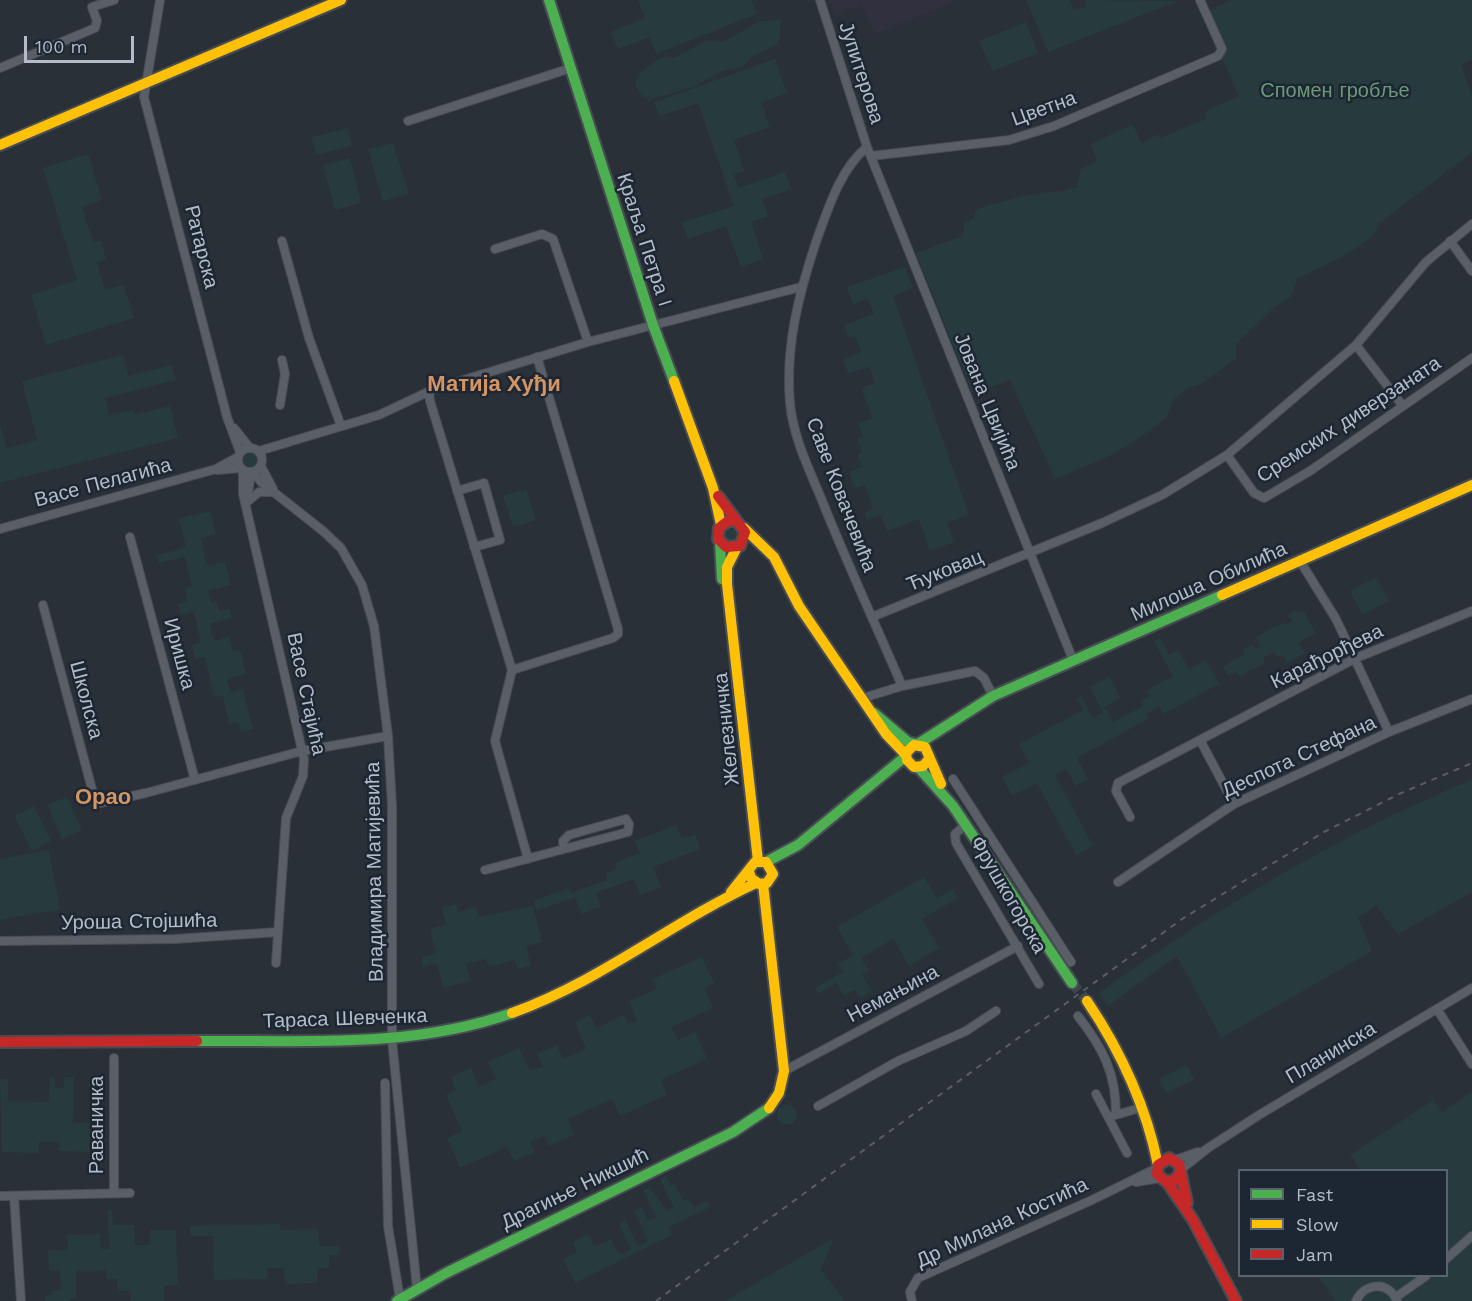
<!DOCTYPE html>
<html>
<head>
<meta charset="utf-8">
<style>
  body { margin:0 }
  #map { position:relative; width:1472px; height:1301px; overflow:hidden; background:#2a3038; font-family:"Work Sans",sans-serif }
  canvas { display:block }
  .legend { position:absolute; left:1238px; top:1169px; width:210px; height:108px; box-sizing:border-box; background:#1d2633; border:2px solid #59626f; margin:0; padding:8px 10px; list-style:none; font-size:18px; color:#b4bcc9 }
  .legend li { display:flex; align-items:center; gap:12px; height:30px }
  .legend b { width:30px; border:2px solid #59626f }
  .scale { position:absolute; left:24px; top:36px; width:110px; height:27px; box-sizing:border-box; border:3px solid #b4bcc9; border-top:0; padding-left:8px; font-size:18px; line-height:21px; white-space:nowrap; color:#b4bcc9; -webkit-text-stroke:4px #1d2633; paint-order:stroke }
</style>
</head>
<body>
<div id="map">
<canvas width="1472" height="1301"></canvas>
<ul class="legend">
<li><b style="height:8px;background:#4caf50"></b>Fast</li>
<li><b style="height:8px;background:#ffc107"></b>Slow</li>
<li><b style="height:8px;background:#c62828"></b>Jam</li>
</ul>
<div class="scale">100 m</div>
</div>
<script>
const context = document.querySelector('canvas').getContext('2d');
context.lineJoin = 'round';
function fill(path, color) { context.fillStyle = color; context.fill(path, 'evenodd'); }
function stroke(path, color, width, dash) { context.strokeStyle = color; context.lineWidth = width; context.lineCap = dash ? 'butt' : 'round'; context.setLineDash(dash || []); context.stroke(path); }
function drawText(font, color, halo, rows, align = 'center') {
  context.font = font + ' "Work Sans",sans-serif'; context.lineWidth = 5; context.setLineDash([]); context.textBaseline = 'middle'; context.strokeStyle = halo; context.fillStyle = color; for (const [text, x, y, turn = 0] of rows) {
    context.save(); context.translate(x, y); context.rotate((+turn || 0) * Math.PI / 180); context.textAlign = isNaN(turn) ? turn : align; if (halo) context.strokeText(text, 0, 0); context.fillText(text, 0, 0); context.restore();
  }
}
fill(new Path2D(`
  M829 0H958L875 34 861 4 835 15Z`), '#31303e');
fill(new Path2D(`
  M638 0H751L757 14 656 54 650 37 618 49 611 32 645 18Z
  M1026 0H1070L1073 9 1086 7 1085 0 1178 1 1048 52Z
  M1232 0H1472V60L1461 64 1472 97V152L1380 223C1377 244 1317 268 1297 279L1292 296 1275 307 1236 344V359L1201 384 1189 387 1172 401 1167 417 1138 439 1111 455 1055 479 1010 380 973 394 916 253 963 236 964 223 974 218 975 210C994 203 1024 195 1044 193 1056 191 1065 192 1077 187L1081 169 1097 161 1091 144 1133 124 1141 143 1159 134 1160 138 1206 119 1204 112 1239 96 1222 59 1209 10Z
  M781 20 779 43 752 57 742 67 723 71 693 87 648 100 641 95 635 85 639 74 661 57 674 58 706 41 723 42 760 21Z
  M1026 22 1038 53 992 71 979 41Z
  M775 59 787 93 761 103 770 127 734 140 744 171 734 175 739 188 785 172 791 189 762 199 768 216 751 222 763 259 741 267 726 226 688 239 682 222 734 206 698 103 659 116 654 102Z
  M348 128 352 146 316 155 311 137Z
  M393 143 409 194 383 201 368 149Z
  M88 154 102 200 82 207 93 242 101 241 106 259 97 263 105 290 124 285 134 318 46 345 31 295 77 280 43 168Z
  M350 158 361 203 335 210 323 165Z
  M905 267 913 288 893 296 969 515 947 523 954 542 930 551 919 519 887 531 881 515 867 520 864 513 873 509 865 485 854 488 849 472 861 467 857 454 862 452 857 439 863 437 858 423 872 418 861 388 875 383 869 367 848 373 843 359 861 352 856 337 849 339 844 325 874 314 868 299 853 304 847 287Z
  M123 355 128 376 172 365 176 380 105 398 109 415 133 410 134 415 170 406 178 438 0 483V425L7 448 37 440 22 381Z
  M243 460a7 7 0 1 1 14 0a7 7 0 1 1-14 0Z
  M526 489 536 520 513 527 503 496Z
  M210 511 216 534 201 538 207 566 225 562 231 585 208 591 211 603 217 602 219 611 230 609 232 618 210 624 214 641 229 637 233 651 240 649 246 674 227 679 230 692 243 689 253 729 241 732 238 722 229 724 223 696 214 697 205 657 195 659 192 645 201 642 194 612 181 615 178 604 188 602 185 588 192 586 185 557 159 563 157 555 186 548 179 518Z
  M729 526H735L741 534 737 542 729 544 723 538 724 530Z
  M1376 577 1389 601 1363 615 1350 591Z
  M1296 610 1298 613 1303 610 1316 633 1299 642 1305 653 1287 663 1282 655 1278 657 1274 652 1263 658 1265 663 1239 677 1236 672 1228 676 1223 666 1245 654 1243 649 1253 644 1256 649 1260 647 1256 637 1284 622 1286 625 1292 622 1288 615Z
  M1160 638 1169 655 1178 650 1189 669 1206 660 1219 684 1164 714 1160 707 1145 714 1148 719 1077 758 1088 779 1076 786 1066 769 1055 775 1093 846 1076 855 1037 783 1012 796 1002 777 1029 763 1019 744 1083 710 1077 698 1081 696 1093 718 1103 712 1090 687 1109 676 1121 698 1105 707 1113 722 1143 706 1140 701 1150 696 1147 690 1173 676 1154 641Z
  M1472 780V892L1398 934 1376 905 1358 918 1372 951 1221 1038 1177 956 1108 1006 1099 993C1216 909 1339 834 1472 780Z
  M67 797 82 830 62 839 47 805Z
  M34 806 51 841 32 851 15 816Z
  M676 825 682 839 695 834 700 849 653 867 661 887 640 895 634 879 596 893 601 907 581 914 575 897 537 911 533 901 569 888 571 893 607 880 606 873 617 869 615 863 640 853 635 841Z
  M49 850 60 909 0 920V859Z
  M924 877 937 898 953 889 958 898 922 919 939 948 909 966 893 939 861 958 869 971 862 975 872 991 860 998 855 990 844 996 836 983 818 994 815 988 843 972 838 964 853 955 837 927Z
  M456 904 458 912 476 907 479 917 533 906 542 942 526 946 531 966 518 969 515 960 489 967 486 959 466 964 471 981 443 988 437 963 423 967 421 957 436 953 430 929 446 924 442 908Z
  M702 957 714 983 704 988 713 1008 671 1027 678 1040 696 1032 707 1059 661 1080 667 1095 620 1116 612 1099 568 1119 574 1135 549 1146 544 1136 530 1142 535 1152 514 1161 507 1147 460 1168 447 1138 462 1131 446 1095 456 1090 451 1077 471 1068 479 1087 496 1079 488 1062 519 1048 530 1071 543 1066 537 1054 557 1045 563 1059 586 1049 575 1022 590 1015 596 1028 624 1015 628 1024 637 1020 629 1001 657 989 653 979Z
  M1187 1065 1194 1080 1166 1093 1159 1079Z
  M50 1077H55V1087L64 1088V1077H74L73 1122 91 1123 90 1152 59 1151V1142H39L38 1153 2 1152 0 1079H8V1101L49 1102Z
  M1472 1092V1301H1335L1318 1276H1446V1170H1361L1350 1155 1433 1100 1442 1112Z
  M777 1115a10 10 0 1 1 20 0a10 10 0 1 1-20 0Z
  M666 1176 671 1186 675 1184 683 1201 689 1199 694 1207 707 1201 710 1207 669 1227 672 1235 575 1283 563 1259 577 1252 573 1242 588 1234 595 1247 611 1239 619 1255 631 1249 619 1223 626 1220 638 1246 648 1241 634 1211 642 1207 648 1221 656 1217 643 1190 649 1187 667 1211 674 1208 660 1179Z
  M108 1211H112L113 1225H134L135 1245H150V1230H176L178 1285H164V1301H131V1291H117V1279H107L106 1270 76 1271V1298H70V1301H45V1296L52 1295V1291L61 1290 60 1270H49L48 1250H68L67 1235 100 1234 101 1249H109Z
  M280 1224 281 1230 318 1229 319 1246H339V1255H329V1268H317V1283L285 1284 284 1268H267V1279L214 1280 213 1236H190V1226Z
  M834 1238 821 1270 845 1301H725Z`), '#273a3e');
stroke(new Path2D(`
  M1072 983 1087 1001`), '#3f454e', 10, [10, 5]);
const street = new Path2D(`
  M160 0 144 97 227 417 240 452
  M820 0 867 147 1073 660
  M0 68 95 28 97 21 92 7 114 0
  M408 121 571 68
  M867 147C840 169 828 209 816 242 799 293 785 347 790 403 793 436 808 467 821 498 846 561 875 623 902 686
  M871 156 1009 140 1054 126 1218 56 1222 49 1200 0
  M282 241 309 338 341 426
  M1450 241 1472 271
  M495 249 542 234 553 239 588 342
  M1356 345 1402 405
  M429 391 430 401 512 670
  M280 405 285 374 282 360
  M234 428 250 448
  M238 460a12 12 0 1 1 24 0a12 12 0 1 1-24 0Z
  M259 451 379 415 434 389 588 342 801 287
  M1227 455 1254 493 1264 498 1310 471 1472 358
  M261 466 273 489
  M217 470 241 468
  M243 470V494L304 759 303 776 286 818 276 963
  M253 472 261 482 323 531 341 548 362 585 374 626 388 736 392 806V1040L417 1289
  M457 491 484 483 500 540 474 547
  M247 501 251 472
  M247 502 259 492H271
  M0 529 216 469 238 457
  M130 537 195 780
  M1300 561 1336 619 1389 732
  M43 605 93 793 100 803 146 793 302 751 388 736
  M872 617 1102 523 1162 495 1227 455 1356 345 1426 262 1472 224
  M863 698 902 686 975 671 984 678 993 696
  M1200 740 1234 804
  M953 779 1071 962
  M1130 817 1116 791 1118 783 1356 658 1472 611
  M965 825 955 834 956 843 1039 984
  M528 859 495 741 512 670 613 638 618 634V629L537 357
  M485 870 628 832 629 824 626 819 569 835 563 841 564 849
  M1118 882 1234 804 1389 732 1472 699
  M0 941 175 939 278 932
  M1437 1009 1472 1064
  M1078 1016C1103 1048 1116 1073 1116 1114
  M784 1071 1018 946
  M385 1083 388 1226 400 1299
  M1096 1094 1127 1153
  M818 1106 898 1061 966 1031 996 1011
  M1112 1116 1140 1108
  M1175 1160 1198 1152
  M1180 1170 1208 1148 1259 1115 1472 988
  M1136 1182 1160 1178
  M114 1193V1058
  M0 1196 130 1193
  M14 1196 21 1301
  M1446 1259 1472 1236
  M1396 1297 1426 1276
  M912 1301 910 1292 918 1278 1092 1200 1157 1168
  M1356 1301C1365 1282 1389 1281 1397 1301`);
const fast = new Path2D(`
  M549 0 653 325 674 381
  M720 542 722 579
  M874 713 908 742 916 744
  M918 744 993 696 1222 595
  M918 767 953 806 1072 983
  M766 862 798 845 906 756
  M197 1041C303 1040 410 1049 512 1013
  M397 1301 446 1273 733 1132 769 1108`);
const slow = new Path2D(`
  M0 145 341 0
  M674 381 713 488 721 525
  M744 528 774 557 799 606 886 734 906 755
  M737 547 727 567V584L758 861
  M1222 595 1472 485
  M929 759 923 766 914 767 907 760 906 753 914 745 925 747 941 784
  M763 884 784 1071 779 1093 769 1108
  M731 892 755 862H766L773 874 767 883 759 884 751 878 749 871
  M1087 1001C1120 1050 1146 1106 1158 1165
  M512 1013C603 980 670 923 756 883`);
const jam = new Path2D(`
  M718 496 745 532 740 546 726 547 718 539 719 528 728 521H736
  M0 1042 197 1041
  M1179 1175 1173 1181H1165L1157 1174 1158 1165 1169 1158 1179 1164 1187 1203
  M1167 1182 1193 1220 1236 1301`);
stroke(street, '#484c53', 10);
stroke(fast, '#484c53', 14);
stroke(slow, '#484c53', 14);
stroke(jam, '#484c53', 14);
stroke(street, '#5a5e66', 8);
stroke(fast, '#4caf50', 10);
stroke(slow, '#ffc107', 10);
stroke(jam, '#c62828', 10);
stroke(new Path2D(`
  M656 1301 1182 919 1324 832 1399 794 1472 763`), '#595d64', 2, [6, 6]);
drawText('20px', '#b4bcc9', '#1d2633', [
  ["Јупитерова",861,73,72],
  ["Цветна",1044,109,-20],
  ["Краља Петра I",644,240,72],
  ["Ратарска",201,247,76],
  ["Јована Цвијића",987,402,68],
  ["Сремских диверзаната",1349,420,-33],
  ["Васе Пелагића",103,483,-15],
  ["Саве Ковачевића",841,495,69],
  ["Ћуковац",945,571,-22],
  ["Милоша Обилића",1209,582,-24],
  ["Иришка",179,654,75],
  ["Карађорђева",1327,657,-26],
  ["Васе Стајића",306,694,78],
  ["Школска",86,700,75],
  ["Железничка",727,729,-96],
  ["Деспота Стефана",1299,757,-25],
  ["Владимира Матијевића",375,872,-91],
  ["Фрушкогорска",1008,895,60],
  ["Уроша Стојшића",139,922,-1],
  ["Немањина",893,994,-28],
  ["Тараса Шевченка",345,1019,-2],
  ["Планинска",1331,1053,-31],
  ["Раваничка",97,1125,-90],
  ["Драгиње Никшић",575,1189,-26],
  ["Др Милана Костића",1002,1223,-25]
]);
drawText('20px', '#6b9a76', '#1d2633', [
  ["Спомен гробље",1335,91]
]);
drawText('bold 22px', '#d59563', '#1d2633', [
  ["Матија Хуђи",494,385],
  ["Орао",103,798]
]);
</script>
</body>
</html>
